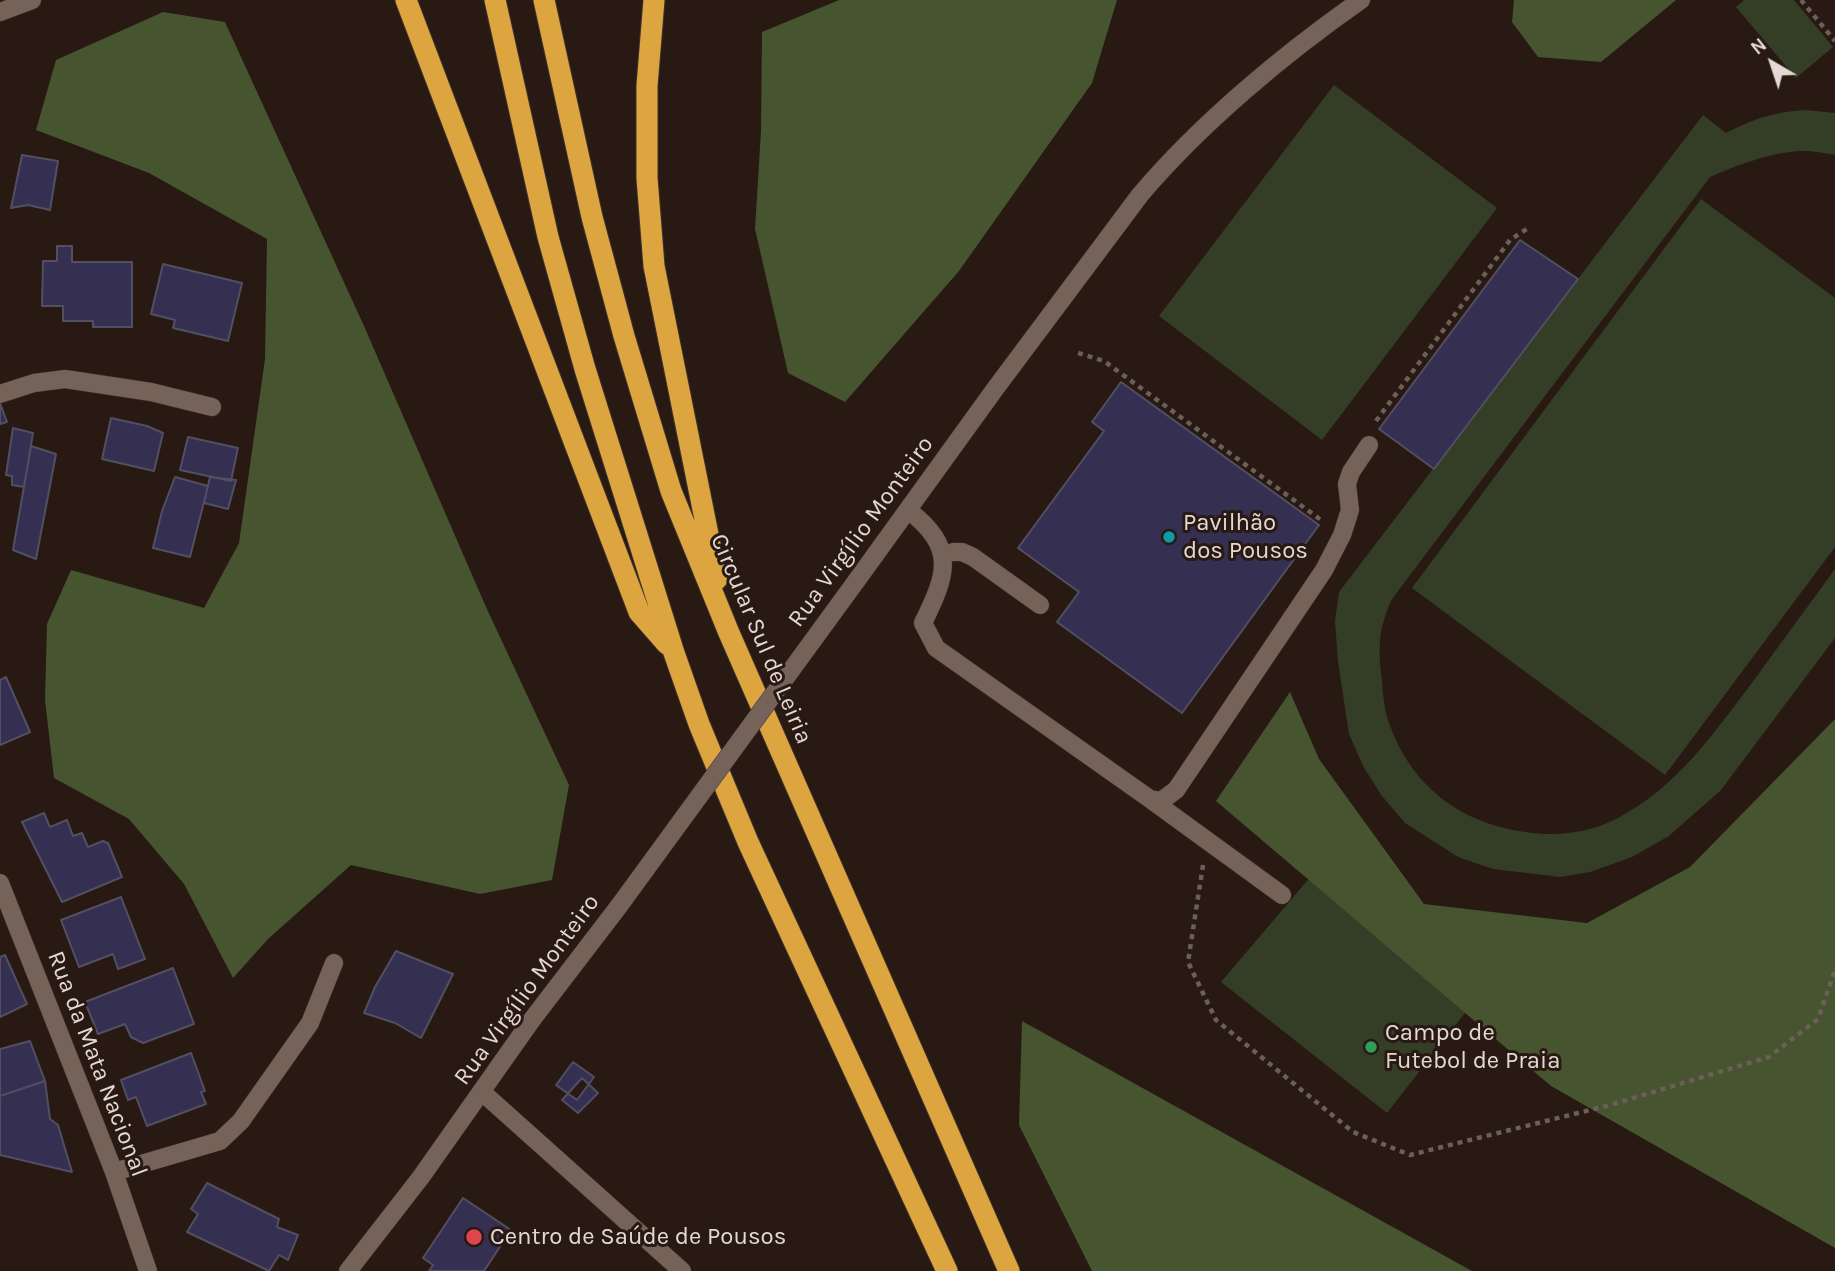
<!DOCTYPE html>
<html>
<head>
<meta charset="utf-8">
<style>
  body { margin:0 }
  #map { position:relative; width:1835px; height:1271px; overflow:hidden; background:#281912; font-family:Karla,sans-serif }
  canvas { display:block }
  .north { position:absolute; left:1737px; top:28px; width:70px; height:70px; -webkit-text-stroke:5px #281912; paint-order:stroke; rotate:321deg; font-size:19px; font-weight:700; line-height:28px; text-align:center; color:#e3d8d3 }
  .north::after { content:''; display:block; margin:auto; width:24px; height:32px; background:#e3d8d3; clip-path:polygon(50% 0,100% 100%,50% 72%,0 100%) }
</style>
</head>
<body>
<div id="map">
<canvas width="1835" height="1271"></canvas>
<div class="north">N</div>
</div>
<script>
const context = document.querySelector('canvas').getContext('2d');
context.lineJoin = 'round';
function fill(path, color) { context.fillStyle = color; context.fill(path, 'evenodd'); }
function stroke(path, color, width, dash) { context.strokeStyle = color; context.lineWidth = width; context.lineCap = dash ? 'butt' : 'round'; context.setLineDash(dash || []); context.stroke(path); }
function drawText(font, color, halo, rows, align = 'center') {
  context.font = font + ' Karla,sans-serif'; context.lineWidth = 6; context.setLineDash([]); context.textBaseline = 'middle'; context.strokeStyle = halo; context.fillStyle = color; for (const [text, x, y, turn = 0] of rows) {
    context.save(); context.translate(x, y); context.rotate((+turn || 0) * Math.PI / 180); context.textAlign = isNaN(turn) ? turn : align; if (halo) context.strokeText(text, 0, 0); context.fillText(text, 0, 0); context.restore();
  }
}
fill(new Path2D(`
  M1744 0H1794L1833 47 1796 78 1736 7Z
  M1334 85 1497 208 1322 440 1159 316Z
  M1805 110 1835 113V155C1824 153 1813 151 1802 151 1771 152 1738 165 1710 177L1392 599C1378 629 1378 648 1382 681 1383 694 1384 710 1389 723 1411 786 1460 823 1525 832 1558 837 1588 833 1618 818 1678 786 1714 733 1754 680 1781 643 1808 606 1835 569V638L1721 790 1669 836 1632 857 1590 872 1560 877 1493 869 1458 857 1405 823 1382 796 1364 768 1349 734 1338 661 1335 621 1339 592 1703 115 1726 133C1754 119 1773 112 1805 110Z
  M1701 199 1835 298V547L1665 775 1412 588Z
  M1329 855 1489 982 1387 1113 1221 982Z`), '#343e26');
fill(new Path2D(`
  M839 0H1117L1092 83 959 271 845 402 788 373 755 229 761 131 762 32Z
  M1514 0H1676L1601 62 1538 57 1512 22Z
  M163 12 225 22 364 326 486 607 569 785 552 880 480 894 351 865 268 939 233 978 184 884 129 819 54 778 45 700 47 624 71 570 204 608 239 543 265 359 267 239 149 173 36 130 56 60Z
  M1290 692 1319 759 1424 904 1587 923 1690 867 1835 719V1248L1551 1086 1216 801Z
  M1022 1021 1472 1271H1092L1019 1125Z`), '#465430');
const building = new Path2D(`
  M22 155 58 161 50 210 28 205 11 208Z
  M1520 240 1578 279 1434 469 1379 429Z
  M57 246H72V262H132V327H93V321H63V306H42L43 261H57Z
  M163 264 242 283 228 341 173 328 175 320 151 314Z
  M1121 382 1319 525 1182 713 1057 622 1079 592 1018 548 1104 431 1092 422Z
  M0 403 7 422 0 424Z
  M111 418 147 426 163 433 154 471 102 459Z
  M13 428 33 433 24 487 12 485V476L6 475Z
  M188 437 238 448 231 481 180 470Z
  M31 446 56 454 36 559 13 550Z
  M175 477 208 486 190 557 153 548 162 511Z
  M210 477 236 480 228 509 204 503Z
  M6 677 30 732 0 745V680Z
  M44 813 50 827 67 820 73 836 82 833 88 847 103 841 108 843 122 877 62 902 22 822Z
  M121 897 145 959 118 969 113 954 79 967 61 920Z
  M396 951 453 974 421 1038 395 1023 364 1013 375 987Z
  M5 955 27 1004 0 1017V957Z
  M173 968 194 1024 143 1043 131 1037 125 1024 98 1034 85 1002Z
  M30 1041 45 1081 0 1096V1049Z
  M191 1053 205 1091 201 1092 206 1104 147 1126 136 1097 128 1100 121 1080Z
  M573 1062 594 1077 577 1100 556 1085Z
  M582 1078 598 1093 578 1113 562 1100Z
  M45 1081 50 1119 58 1125 72 1172 0 1155V1096Z
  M207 1183 279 1219 277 1227 298 1235 288 1260 279 1255 269 1271 187 1232 198 1214 191 1209Z
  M463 1198 511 1230 484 1271H429L433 1265 423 1258Z`);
fill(building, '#353051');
stroke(building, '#514f61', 2);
const minor = new Path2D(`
  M0 12 32 0
  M0 394 34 383 65 379 151 392 212 407
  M908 510C957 548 947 574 923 623L936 648 1150 799 1161 801 1176 790 1324 570 1342 535 1350 510 1347 484 1351 472 1369 445
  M953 552H962L973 557 1040 605
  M857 580 995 389 1140 195C1201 123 1284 54 1361 0
  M1150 799 1282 895
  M0 883 114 1172 148 1271
  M482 1092 682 1271
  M114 1172 220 1141 241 1121 310 1023 334 963
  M348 1271 421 1177 531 1021 619 906`);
const highway = new Path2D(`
  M406 0 639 612 667 644
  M495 0 548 237 585 369 673 650 699 724 748 842 947 1271
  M544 0 592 217 624 336 671 491 729 633 1009 1271
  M654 0 647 86V178L654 266 717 579`);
stroke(minor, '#3f332f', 19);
stroke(highway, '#3f332f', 23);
stroke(new Path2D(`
  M1801 0 1835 41
  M1078 353 1104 361 1321 520
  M1376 421 1510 240 1528 228
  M1203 865 1188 962 1216 1020 1353 1132 1410 1155 1610 1105 1769 1057 1818 1019 1835 970`), '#6c5f59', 4.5, [5, 5]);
stroke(minor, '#756259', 18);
stroke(highway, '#dda540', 21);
const minorBridge = new Path2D(`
  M619 906 857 580`);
stroke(minorBridge, '#3f332f', 19, []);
stroke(minorBridge, '#756259', 18);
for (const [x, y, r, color] of [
  [1169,537,7,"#0f9aa8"],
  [1371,1047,7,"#2e9e5b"],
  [474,1237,9,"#e0444e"]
]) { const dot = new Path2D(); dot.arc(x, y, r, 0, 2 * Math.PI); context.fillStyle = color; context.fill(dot); stroke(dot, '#281912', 2.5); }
drawText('24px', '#e3d8d3', '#281912', [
  ["Pavilhão",1183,523],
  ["dos Pousos",1183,551],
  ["Campo de",1385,1033],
  ["Futebol de Praia",1385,1061],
  ["Centro de Saúde de Pousos",490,1237]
], 'left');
drawText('24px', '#e3d8d3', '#281912', [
  ["Rua Virgílio Monteiro",861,532,-54],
  ["Circular Sul de Leiria",761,639,67],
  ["Rua Virgílio Monteiro",527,990,-54],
  ["Rua da Mata Nacional",97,1064,69]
]);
</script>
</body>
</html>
